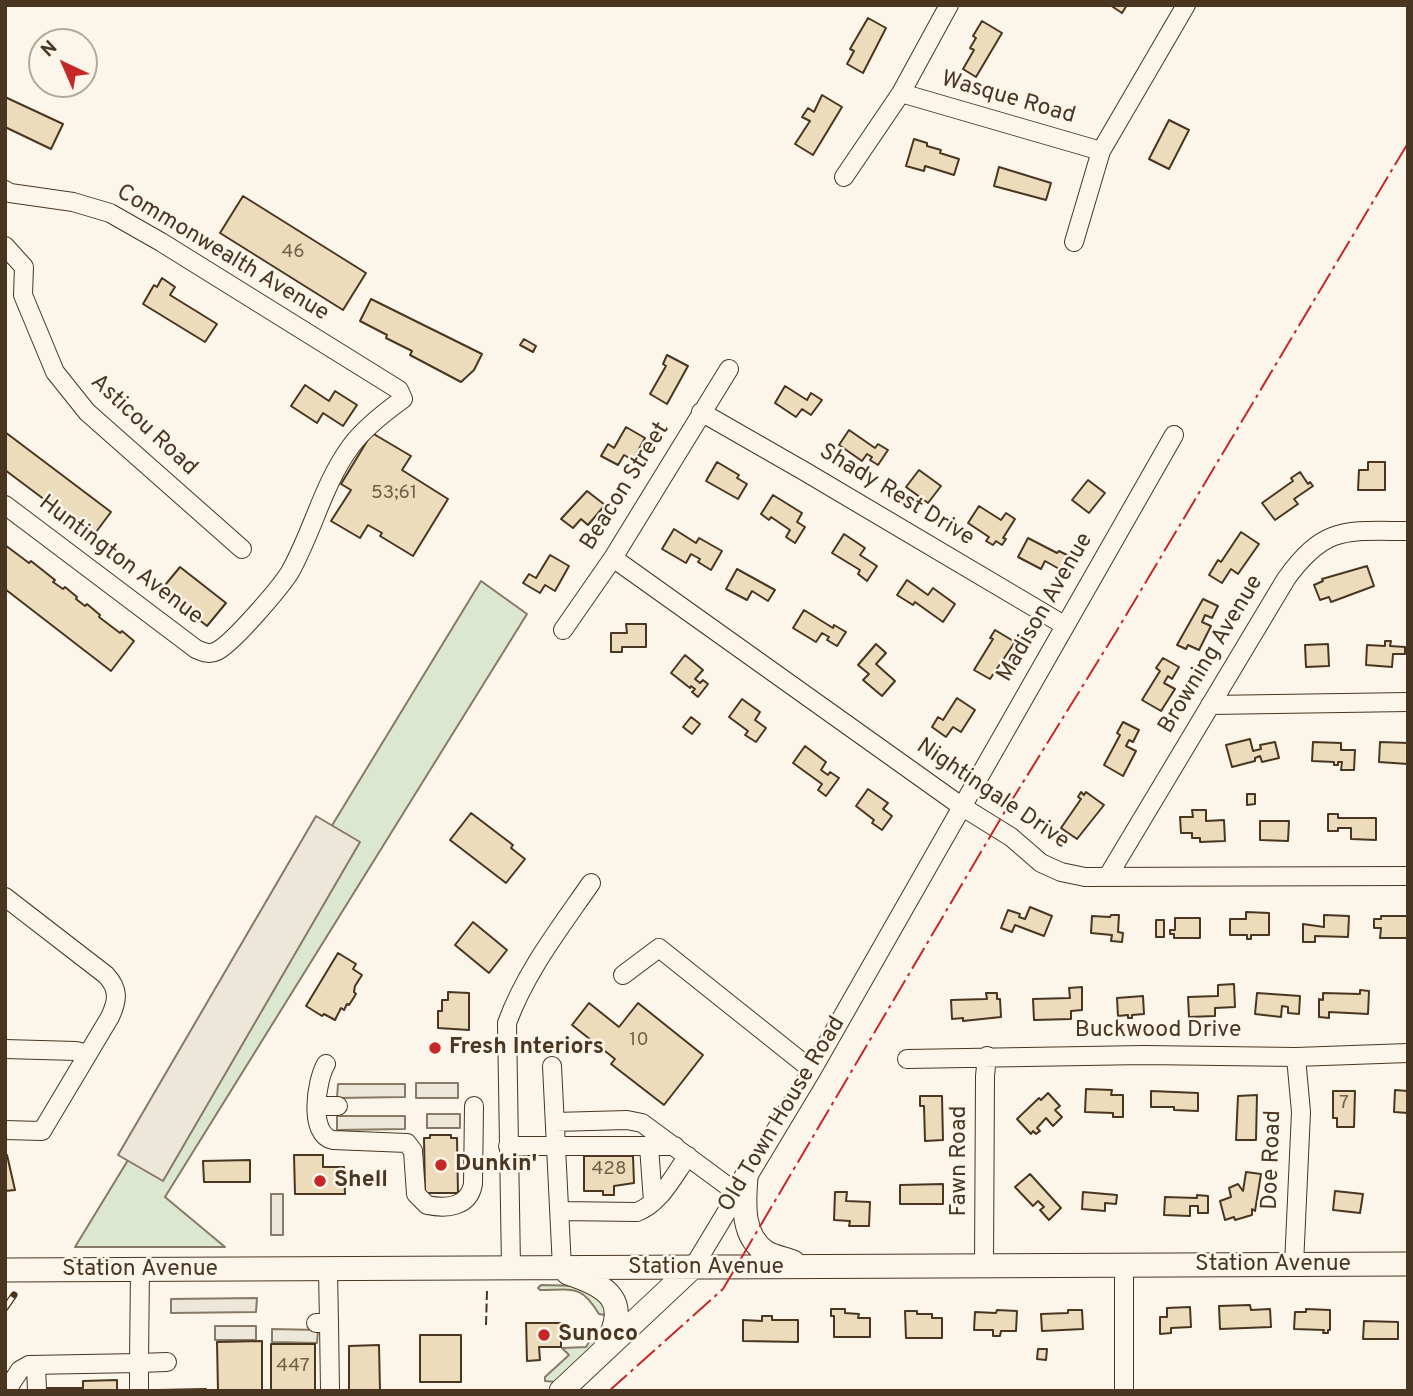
<!DOCTYPE html>
<html>
<head>
<meta charset="utf-8">
<style>
  body { margin:0 }
  #map { position:relative; width:1413px; height:1396px; overflow:hidden; background:#fbf6e9; font-family:Overpass,sans-serif }
  canvas { display:block }
  .frame { position:absolute; inset:0; border:7px solid #4a3520; pointer-events:none }
  .north { position:absolute; left:28px; top:28px; width:70px; height:70px; box-sizing:border-box; background:#fbf6e9; border:2px solid #b4a999; border-radius:50%; rotate:316deg; font-size:19px; font-weight:700; line-height:28px; text-align:center; color:#4a3520 }
  .north::after { content:''; display:block; margin:auto; width:24px; height:32px; background:#c62828; clip-path:polygon(50% 0,100% 100%,50% 72%,0 100%) }
</style>
</head>
<body>
<div id="map">
<canvas width="1413" height="1396"></canvas>
<div class="frame"></div>
<div class="north">N</div>
</div>
<script>
const context = document.querySelector('canvas').getContext('2d');
context.lineJoin = 'round';
function fill(path, color) { context.fillStyle = color; context.fill(path, 'evenodd'); }
function stroke(path, color, width, dash) { context.strokeStyle = color; context.lineWidth = width; context.lineCap = dash ? 'butt' : 'round'; context.setLineDash(dash || []); context.stroke(path); }
function drawText(font, color, halo, rows, align = 'center') {
  context.font = font + ' Overpass,sans-serif'; context.lineWidth = 5; context.setLineDash([]); context.textBaseline = 'middle'; context.strokeStyle = halo; context.fillStyle = color; for (const [text, x, y, turn = 0] of rows) {
    context.save(); context.translate(x, y); context.rotate((+turn || 0) * Math.PI / 180); context.textAlign = isNaN(turn) ? turn : align; if (halo) context.strokeText(text, 0, 0); context.fillText(text, 0, 0); context.restore();
  }
}
const green = new Path2D(`
  M481 581 527 614 165 1197 225 1247H75Z
  M541 1285 580 1286 604 1301 605 1315 599 1314C581 1284 573 1290 540 1290L538 1288Z
  M592 1337H597L599 1341 556 1382 545 1381V1377L569 1355 562 1348 586 1347Z`);
fill(green, '#dce7d0');
stroke(green, '#887966', 2);
const parking = new Path2D(`
  M316 816 360 842 163 1181 118 1155Z
  M416 1083H458V1098H416Z
  M338 1084H405V1097L337 1098Z
  M427 1114H460V1128H427Z
  M337 1116H405V1129L337 1130Z
  M271 1194H283V1235H271Z
  M257 1298 256 1312 171 1313V1299Z
  M215 1326H256V1340H215Z
  M272 1329 318 1330 317 1343 272 1342Z`);
fill(parking, '#ede7d9');
stroke(parking, '#887966', 2);
const building = new Path2D(`
  M1110 5H1127L1122 13Z
  M868 18 886 28 863 73 847 64 854 51 850 49Z
  M982 21 1002 33 976 77 963 69 974 50 970 48 976 38 973 36Z
  M822 95 842 107 813 155 795 144 810 121 802 117 808 108 814 112Z
  M5 97 63 124 51 149 5 127Z
  M1169 120 1189 130 1169 169 1149 159Z
  M914 139 927 143V146L941 150 940 153 959 159 954 175 925 166 924 171 906 166Z
  M999 167 1051 183 1046 200 994 186Z
  M243 196 366 273 343 310 220 233Z
  M162 278 175 287 170 295 217 324 205 342 143 304 154 285 157 287Z
  M371 299 482 354 474 370 461 382 410 355 412 351 386 338 387 335 360 321Z
  M524 339 536 346 533 352 520 345Z
  M667 355 688 366 667 404 650 394 666 366 663 364Z
  M305 385 329 401 335 391 357 405 343 426 323 413 317 423 291 406Z
  M785 386 807 400 811 393 822 400 811 415 802 409 796 417 775 403Z
  M626 427 645 438 633 460 624 455 618 465 601 456 608 444 614 448Z
  M849 430 875 448 878 444 888 450 878 465 870 460 872 457 867 454 862 461 839 445Z
  M5 432 111 512 93 536 5 470Z
  M372 433 411 456 402 470 448 499 413 556 380 536 382 533 368 525 360 538 331 521 351 490 341 484Z
  M717 462 739 475 737 478 747 484 738 499 706 481Z
  M1368 462H1385V490H1358L1359 470H1368Z
  M919 470 941 486 928 503 906 487Z
  M1300 472 1308 484 1310 482 1313 486 1294 499 1298 504 1275 520 1262 503 1293 481 1291 478Z
  M1088 480 1105 493 1089 513 1072 500Z
  M587 491 605 505 588 525 581 519 573 528 561 519Z
  M773 495 802 513 797 522 805 527 795 543 786 537 790 530 771 517 769 520 761 514Z
  M979 506 1001 520 1006 513 1015 519 1003 538 1006 539 1002 545 996 541 993 545 986 541 989 537 968 523Z
  M674 529 696 543 699 538 722 551 711 570 698 562 700 559 691 554 686 563 662 549Z
  M1241 532 1259 544 1238 574 1231 569 1222 583 1209 575 1218 560 1221 562Z
  M844 534 865 548 860 555 877 566 867 581 858 574 860 570 832 553Z
  M1028 538 1057 553 1059 551 1069 556 1061 570 1045 561 1041 569 1018 557Z
  M5 545 29 563 31 561 55 580 53 582 63 589 65 587 77 597 76 599 85 606 87 604 100 615 99 617 120 633 122 631 134 641 111 671 5 589Z
  M550 555 569 566 555 591 545 585 540 593 523 583 529 574 536 578Z
  M1367 566 1374 586 1331 602 1329 597 1320 600 1314 585 1323 581 1322 579Z
  M180 567 226 603 207 626 161 590Z
  M737 569 775 590 768 601 752 591 747 600 726 589Z
  M907 580 928 595 933 588 955 604 943 622 915 602 913 605 897 595Z
  M1203 599 1218 606 1212 618 1205 615 1202 622 1211 626 1199 650 1188 645 1186 649 1177 645Z
  M804 610 833 628 834 625 846 632 837 646 827 640 829 637 822 633 816 642 793 628Z
  M626 624H646V647H622V652H611V633H627Z
  M995 630 1015 642 990 679 974 670 993 639 990 638Z
  M1385 641H1391L1390 646 1405 647V654H1393L1392 667 1366 665 1367 645 1385 646Z
  M876 644 886 653 876 664 895 681 882 696 863 680 869 674 858 665Z
  M1328 644 1329 666 1306 667 1305 645Z
  M685 655 703 670 695 679 700 683 703 680 708 684 698 697 692 692 695 689 691 686 690 688 671 673Z
  M1163 658 1179 667 1172 679 1168 676 1164 683 1175 689 1161 711 1142 700 1160 671 1156 668Z
  M957 698 975 710 961 732 953 727 946 737 932 727 938 717 943 720Z
  M742 699 760 712 755 720 766 728 756 742 745 735 748 731 729 717Z
  M691 717 700 724 692 734 683 727Z
  M1123 722 1139 730 1133 742 1129 740 1126 746 1136 751 1123 776 1104 765 1120 735 1117 733Z
  M1250 739 1253 751 1261 749 1260 745 1275 742 1279 758 1262 762 1260 756 1255 758V761L1232 767 1226 745Z
  M1313 742 1341 743V750H1355L1354 770H1341L1342 762H1338V765H1334V762L1312 761Z
  M1380 742 1408 743V764L1379 762Z
  M805 746 826 762 821 770 828 775 830 772 839 778 826 796 818 790 822 784 793 763Z
  M868 789 888 803 883 809 892 816 882 830 872 823 874 820 856 806Z
  M1081 792 1084 795 1086 792 1104 805 1077 839 1061 828 1081 799 1078 797Z
  M1247 794H1255V804L1247 805Z
  M1192 810H1206V821L1224 820 1225 841 1200 842V838H1192V833H1181L1180 817H1193Z
  M471 813 513 845 511 848 525 859 506 883 450 840Z
  M1328 814H1338V818H1376V840L1351 839V828H1338V831H1328Z
  M1260 821H1289L1288 841 1260 840Z
  M1030 907 1052 916 1044 936 1015 925 1012 932 1001 928 1008 910 1020 914 1019 917 1025 919Z
  M1246 912 1269 913V935H1251V939H1247V935H1230V919H1246Z
  M1111 915H1119L1118 932 1123 933 1122 942 1111 941 1112 935 1091 933 1092 916 1110 917Z
  M1324 915 1349 916 1348 937 1315 936V942H1303V924L1324 927Z
  M1381 916H1407L1408 938H1380L1381 928H1374V919H1381Z
  M1175 918H1200V938H1174V934H1170V930H1175Z
  M1156 920H1164V937H1156Z
  M473 922 507 950 489 973 455 945Z
  M338 953 356 964 353 969 362 975 355 986 354 992 356 994 349 1005 347 1004 344 1010 341 1008 335 1020 324 1014 322 1016 306 1006Z
  M1234 984 1235 1007 1215 1008V1016L1189 1017 1188 997 1218 996V985Z
  M1082 987V1010L1071 1011V1019L1034 1020 1033 999 1070 998 1069 988Z
  M1360 990 1369 991 1368 1014 1329 1012V1018L1319 1017V999L1323 1000V993L1360 994Z
  M448 992 469 993V1030L438 1028V1011H442V1000H448Z
  M986 993H997V999H1000L1001 1017 963 1021V1018L952 1019 951 1000 987 999Z
  M1257 993 1300 996 1299 1014 1288 1013V1007L1282 1006 1281 1017 1255 1014Z
  M1143 996 1144 1014 1132 1015V1018H1128V1015L1118 1016 1117 998Z
  M589 1003 619 1027 638 1003 703 1055 664 1105 611 1064 615 1059 572 1025Z
  M1086 1089 1112 1090 1111 1095H1123V1117H1113V1113L1085 1112Z
  M1395 1090 1408 1091V1113L1394 1112Z
  M1151 1091 1198 1093V1111L1174 1110V1107H1151Z
  M1333 1091H1355L1354 1127H1337V1118H1333Z
  M1048 1093 1060 1106 1055 1110 1062 1117 1053 1126 1046 1118 1037 1128 1040 1131 1036 1134 1033 1131 1031 1134 1017 1119 1039 1098 1041 1100Z
  M1257 1095 1256 1140H1236L1238 1096Z
  M920 1096H942L943 1140 925 1141 924 1106H920Z
  M430 1135H451V1138H457L458 1193H425L424 1138H430Z
  M5 1155H7L15 1190 5 1191Z
  M294 1155H323V1167H344L345 1194H295Z
  M584 1156H633L634 1183 614 1186V1195H603V1191H584Z
  M250 1160V1182H204L203 1161Z
  M1246 1172 1261 1174 1255 1211 1252 1209V1215L1235 1220 1234 1217 1225 1220 1220 1201 1231 1197 1229 1188 1238 1184 1243 1191Z
  M1030 1174 1061 1208 1049 1220 1040 1210 1044 1207 1038 1201 1033 1206 1015 1187Z
  M943 1184V1204H900V1185Z
  M1335 1191 1363 1194 1360 1213 1333 1210Z
  M835 1192H847L846 1201 870 1202 869 1226H849L850 1221 834 1220Z
  M1083 1192 1117 1195 1116 1204 1105 1203V1211L1082 1209Z
  M1197 1195 1208 1196V1213H1198V1206H1190V1216L1164 1215 1165 1197 1197 1198Z
  M1250 1305 1251 1310 1270 1309 1271 1327 1220 1329 1219 1306Z
  M1190 1307 1191 1327 1171 1328V1333L1160 1334V1317H1167V1308Z
  M831 1309H845V1313L859 1314 858 1318H870V1337H834V1316H831Z
  M1306 1309 1330 1310V1330H1328V1333H1323L1324 1330 1294 1329 1295 1312H1306Z
  M997 1310 1017 1311 1016 1331H1001L1000 1336H993V1330H974L975 1312 996 1313Z
  M1068 1310H1082L1083 1329 1042 1331 1041 1314 1068 1313Z
  M905 1311H917V1314H932V1318H942V1338H906Z
  M762 1316H772V1320H798V1342L743 1341V1320L762 1321Z
  M1364 1321 1398 1322V1339H1363Z
  M526 1323H561V1347H539L540 1360 527 1361Z
  M420 1335H461V1382H420Z
  M262 1341V1391H218L217 1342Z
  M271 1344H315V1391H271Z
  M379 1345 380 1391H349V1346Z
  M1038 1349H1047L1046 1360 1037 1359Z
  M117 1380V1391H43V1388H83V1381Z
  M206 1389V1391H159V1390Z`);
fill(building, '#ecdcbc');
stroke(building, '#4a3520', 2);
const minor = new Path2D(`
  M901 93 1101 151
  M844 177 901 93 949 5
  M5 190 10 193 73 202 110 213 161 242 399 390 403 399C385 412 364 428 351 446 323 484 313 531 290 572 280 588 233 643 217 651 209 655 203 652 196 649L5 505
  M1074 242 1101 151 1186 5
  M5 246 24 267 23 295 55 372 87 412 242 549
  M701 412 804 471 1064 625
  M613 558 961 806 1011 837 1041 863 1061 872 1085 877 1408 876
  M563 630 613 558 729 369
  M1210 705 1408 702
  M1108 876 1286 579C1325 525 1346 531 1408 531
  M5 897 106 975C119 989 118 1000 110 1017L42 1131 5 1130
  M623 975 659 948 812 1070
  M5 1049 76 1051 88 1054
  M907 1059 1144 1055 1296 1057 1408 1053
  M326 1064C316 1081 308 1135 333 1140L407 1143 413 1151 416 1194 427 1205C447 1209 469 1207 473 1184L474 1106
  M552 1066 562 1268
  M318 1106H338
  M555 1122 627 1120 642 1123 737 1193
  M508 1146H675
  M649 1146 653 1202
  M560 1211 637 1212C661 1203 673 1176 688 1156
  M1294 1265 1301 1112 1296 1057
  M694 1266 812 1070 1174 435
  M984 1266 985 1076 987 1056
  M511 1267 507 1023C526 971 560 928 591 883
  M316 1323H329L328 1270
  M329 1323 330 1391
  M36 1365 37 1391
  M6 1391 20 1370 29 1365 139 1363 140 1269
  M139 1391V1363L167 1362
  M1124 1391V1266`);
const major = new Path2D(`
  M746 1177C744 1203 741 1237 767 1253 775 1257 785 1259 793 1262
  M5 1270 1408 1264
  M568 1273C608 1286 631 1301 606 1345
  M561 1391 694 1266`);
stroke(minor, '#4a3520', 20);
stroke(major, '#4a3520', 25);
stroke(minor, '#fbf6e9', 18);
stroke(major, '#fbf6e9', 23);
const rail = new Path2D(`
  M5 1308 14 1295`);
stroke(rail, '#4a3520', 7);
stroke(rail, '#fbf6e9', 4.5, [13]);
stroke(new Path2D(`
  M486 1325 487 1291`), '#4a3520', 2, [9, 3.5]);
stroke(new Path2D(`
  M609 1391 723 1289 1004 813 1116 632 1408 143`), '#c62828', 2, [24, 5, 3.5, 5]);
for (const [x, y, r, color] of [
  [435,1048,7,"#c62828"],
  [441,1165,7,"#c62828"],
  [320,1181,7,"#c62828"],
  [544,1335,7,"#c62828"]
]) { const dot = new Path2D(); dot.arc(x, y, r, 0, 2 * Math.PI); context.fillStyle = color; context.fill(dot); stroke(dot, '#fbf6e9', 2.5); }
drawText('19px', '#725f47', null, [
  ["46",293,253],
  ["53;61",394,494],
  ["10",639,1041],
  ["7",1344,1104],
  ["428",609,1170],
  ["447",293,1367]
]);
drawText('23px', '#4a3520', '#fbf6e9', [
  ["Wasque Road",1008,99,16],
  ["Commonwealth Avenue",222,254,31],
  ["Asticou Road",143,426,43],
  ["Beacon Street",626,487,-58],
  ["Shady Rest Drive",896,496,31],
  ["Huntington Avenue",120,561,37],
  ["Madison Avenue",1046,608,-60],
  ["Browning Avenue",1212,655,-59],
  ["Nightingale Drive",992,795,34],
  ["Buckwood Drive",1158,1031],
  ["Old Town House Road",783,1115,-59],
  ["Doe Road",1273,1160,-88],
  ["Fawn Road",960,1161,-90],
  ["Station Avenue",1273,1265],
  ["Station Avenue",706,1268],
  ["Station Avenue",140,1270]
]);
drawText('bold 23px', '#4a3520', '#fbf6e9', [
  ["Fresh Interiors",449,1048],
  ["Dunkin'",455,1165],
  ["Shell",334,1181],
  ["Sunoco",558,1335]
], 'left');
</script>
</body>
</html>
